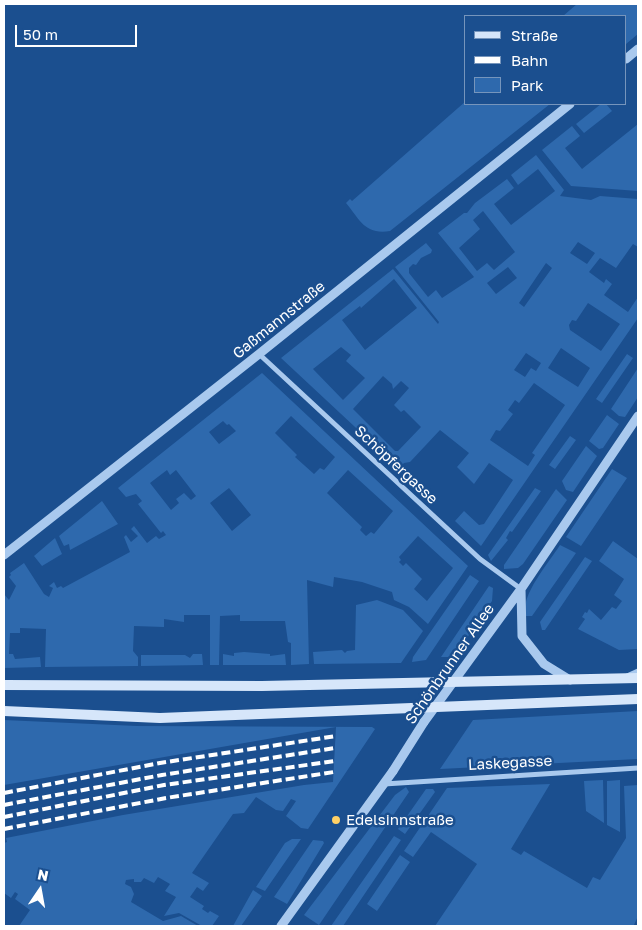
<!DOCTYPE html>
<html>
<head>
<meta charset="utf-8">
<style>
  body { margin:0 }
  #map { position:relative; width:642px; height:930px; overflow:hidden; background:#1b4f8f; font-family:"Golos Text",sans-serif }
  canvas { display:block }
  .frame { position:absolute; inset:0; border:5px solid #fff; pointer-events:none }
  .legend { position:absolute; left:464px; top:15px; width:162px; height:90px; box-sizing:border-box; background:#1b4f8f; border:1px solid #7695bc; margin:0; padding:6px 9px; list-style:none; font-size:15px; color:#fff }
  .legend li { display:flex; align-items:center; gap:10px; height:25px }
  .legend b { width:25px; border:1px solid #7695bc }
  .north { position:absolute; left:15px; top:865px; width:50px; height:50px; -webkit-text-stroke:4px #1b4f8f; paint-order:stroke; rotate:12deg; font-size:14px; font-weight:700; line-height:20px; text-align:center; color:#fff }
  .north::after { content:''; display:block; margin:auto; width:18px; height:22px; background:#fff; clip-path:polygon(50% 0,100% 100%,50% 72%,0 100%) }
  .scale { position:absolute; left:15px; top:25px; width:122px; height:22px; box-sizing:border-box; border:2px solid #fff; border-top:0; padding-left:6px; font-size:15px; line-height:18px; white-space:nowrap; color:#fff; -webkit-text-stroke:4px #1b4f8f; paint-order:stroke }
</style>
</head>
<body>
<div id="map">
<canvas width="642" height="930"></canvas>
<div class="frame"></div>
<ul class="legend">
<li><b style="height:6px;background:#d6e6fa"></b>Straße</li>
<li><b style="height:6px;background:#fff"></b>Bahn</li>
<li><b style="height:14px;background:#2e69ad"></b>Park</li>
</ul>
<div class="north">N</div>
<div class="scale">50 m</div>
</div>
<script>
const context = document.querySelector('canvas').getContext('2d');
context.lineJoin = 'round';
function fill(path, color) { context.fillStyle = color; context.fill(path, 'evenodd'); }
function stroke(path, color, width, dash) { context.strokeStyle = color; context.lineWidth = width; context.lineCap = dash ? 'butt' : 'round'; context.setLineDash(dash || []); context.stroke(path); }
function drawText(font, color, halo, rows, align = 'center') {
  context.font = font + ' "Golos Text",sans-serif'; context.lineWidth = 5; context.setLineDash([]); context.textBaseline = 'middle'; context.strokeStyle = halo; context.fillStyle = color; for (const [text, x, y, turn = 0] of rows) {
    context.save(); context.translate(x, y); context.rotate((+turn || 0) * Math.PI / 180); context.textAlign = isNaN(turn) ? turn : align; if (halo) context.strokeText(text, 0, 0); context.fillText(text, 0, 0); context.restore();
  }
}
fill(new Path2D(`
  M577 4H638V34L626 44V16H563Z
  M466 101V104H550L390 231C365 235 360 220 346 203L350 199 352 201Z
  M601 104H606L612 111 584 133 576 124Z
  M638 124V191L571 186 542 150 572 126 580 136 565 148 582 169Z
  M536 155 564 190 560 196 591 200 600 196 638 199V247L633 244 616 268 600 258 589 272 604 283 606 279 612 284 604 295 628 312 638 297V318L481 546 455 521 464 511 479 525 484 524 513 480 489 463 474 484 457 467 469 453 440 430 410 462 404 463 399 468 281 358 393 269 438 324 439 322 395 267 426 243 432 250 431 253 421 258 416 265 413 264 409 268V273L428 297 436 290 442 298 474 277 438 233 464 213H467L475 203 507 179 514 188 494 204 511 225 555 191 538 169 518 185 511 175ZM483 211 515 252 494 270 487 263 477 271 459 248 480 229 473 220ZM578 242 595 253 587 264 570 253ZM546 263 552 268 524 307 519 303ZM508 267 517 278 496 294 487 283ZM394 279 417 308 365 350 342 320 360 306 361 308ZM588 303 620 324 601 351 570 330 569 325 572 320 576 321ZM341 347 351 355 346 361 365 378 343 400 313 369ZM561 348 590 368 578 387 548 368ZM526 353 541 363 536 371 531 368 525 377 514 370ZM383 376 392 384 393 389 401 381 409 388 394 405 401 412 404 410 421 427 398 451H395L353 409ZM534 383 565 405 532 453 535 455 528 466 490 440 496 430 500 431 513 414 508 410 515 400 519 403Z
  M627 354 633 358 602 403 596 399Z
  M638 368V397L625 417 619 416 611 409Z
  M262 373 468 566 428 624 409 607 394 600 392 592 362 582 334 577 333 587 307 580 309 664 291 665V643L288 642 285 621H240V615L220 616 219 665H210V615H184V622L164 619V627L134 626 133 651 138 657V666L45 667 46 629 20 628V633H10L9 654H13L15 659 40 657 41 667 4 668V594L9 600 16 586 9 577 11 575 10 573 24 563 44 594 49 597 53 588 49 586 54 582 57 588 61 586 63 588 130 552 124 537 126 535 131 542 138 536 131 529 134 526 147 543 156 536 159 539 166 535 163 531 161 533 138 504 142 501 136 494 126 497 118 488ZM291 416 335 457 324 470 320 468 314 474 295 457 297 455 275 433ZM223 421 227 425 229 424 236 431 219 444 209 432ZM167 470 170 475 176 470 196 496 191 500 184 493 176 499 179 503 171 510 150 483ZM348 470 393 511 374 534 371 532 366 536 360 530 362 527 327 493ZM229 488 251 515 232 531 210 503ZM418 536 453 568 427 601 414 589 422 579 406 563 403 566 399 562 401 560 399 557Z
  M607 415 619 424 603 448 599 449 589 441Z
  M570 436 576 440 555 469 549 465Z
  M586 446 597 456 573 492 566 490 562 481Z
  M612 469 627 478 581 546 566 537Z
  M535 488 541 491 512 532 510 531 506 538 508 540 491 561 488 555Z
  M556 489 567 500 523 564 518 568 504 569V565Z
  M102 501 118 524 70 550 69 544 64 546 59 536Z
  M55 538 62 554 42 566 34 556Z
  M613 541 638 559V649L619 650 578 629 585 619 582 617 585 612 587 613 589 609 601 620 612 607 616 609 622 601 614 595 624 579 599 561Z
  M560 545 576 553 532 616H525C521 594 548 564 560 545Z
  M585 557 592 561 545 630H542L540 622Z
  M470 575 479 581 426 660 412 662 413 657Z
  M489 586 493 588 492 601 454 657H441Z
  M377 600 403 610 423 631 401 663 314 664 313 652 342 650 345 653 347 651 355 650 356 605Z
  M244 652 270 654V656L285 654 286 665H223V654L234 656V653Z
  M193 654H202L203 665 141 666V655H185L190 658Z
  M638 711V759L440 769 473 720Z
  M4 720 137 726 372 727 375 729 308 829 301 828 286 816 296 801 291 799 283 811 276 810 256 797 244 813 233 814 192 873 209 883 203 891 197 887 190 897 204 906 202 909 208 913 210 911 219 916 212 926H202L179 913 164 916 176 897 165 891 170 884 158 877 154 883 144 878 141 882H134V879L126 880 125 884 131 887 134 894 131 902 163 921 181 916 198 926H19L30 910 15 899 18 894 15 892 11 898 4 893V843L7 842 6 838 123 815 304 785 333 782 336 727 4 785Z
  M603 780 604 823 586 811 584 781Z
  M620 780V832L607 825V781Z
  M550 784 511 849 521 855 524 851 587 888 593 877 600 880 626 838 624 786 638 785V916L634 925 435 926 477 864 431 832 413 857 404 851 447 788Z
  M406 787 409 792 319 925 304 915 395 795Z
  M426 789H433L435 792 405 834 398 829Z
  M394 836 401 840 343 926H331Z
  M292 839H301L265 891 256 887 285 843Z
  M313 840 323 841 324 843 287 904 274 897Z
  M400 855 410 862 377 911 367 904Z
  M253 890 262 896 241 926H233Z`), '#2e69ad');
stroke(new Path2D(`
  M259 354 480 559 521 589
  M627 676 638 671
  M384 784 638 768`), '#a9c9ee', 5);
stroke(new Path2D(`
  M626 59 638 49
  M4 555 259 354 570 104
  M521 589 522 636 544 664 570 680
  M424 722 521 589 638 416
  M281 926 393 771`), '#a9c9ee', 9);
stroke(new Path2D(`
  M4 685 262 686 638 678
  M4 711 160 718 638 699`), '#d6e6fa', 10);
stroke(new Path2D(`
  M4 793 160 763 336 736
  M4 805 162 775 335 748
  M4 817 164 785 335 761
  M4 829 166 798 334 772`), '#fff', 4, [9, 4]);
stroke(new Path2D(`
  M393 771 424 722`), '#a9c9ee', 9);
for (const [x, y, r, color] of [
  [336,820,5,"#ffd166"]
]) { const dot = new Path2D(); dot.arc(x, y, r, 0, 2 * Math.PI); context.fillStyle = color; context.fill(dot); stroke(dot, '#1b4f8f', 2); }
drawText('15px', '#fff', '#1b4f8f', [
  ["Gaßmannstraße",279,320,-39],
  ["Schöpfergasse",396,465,43],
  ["Schönbrunner Allee",450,664,-55],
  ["Laskegasse",510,763,-3]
]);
drawText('15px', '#fff', '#1b4f8f', [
  ["Edelsinnstraße",346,820]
], 'left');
</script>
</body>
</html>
